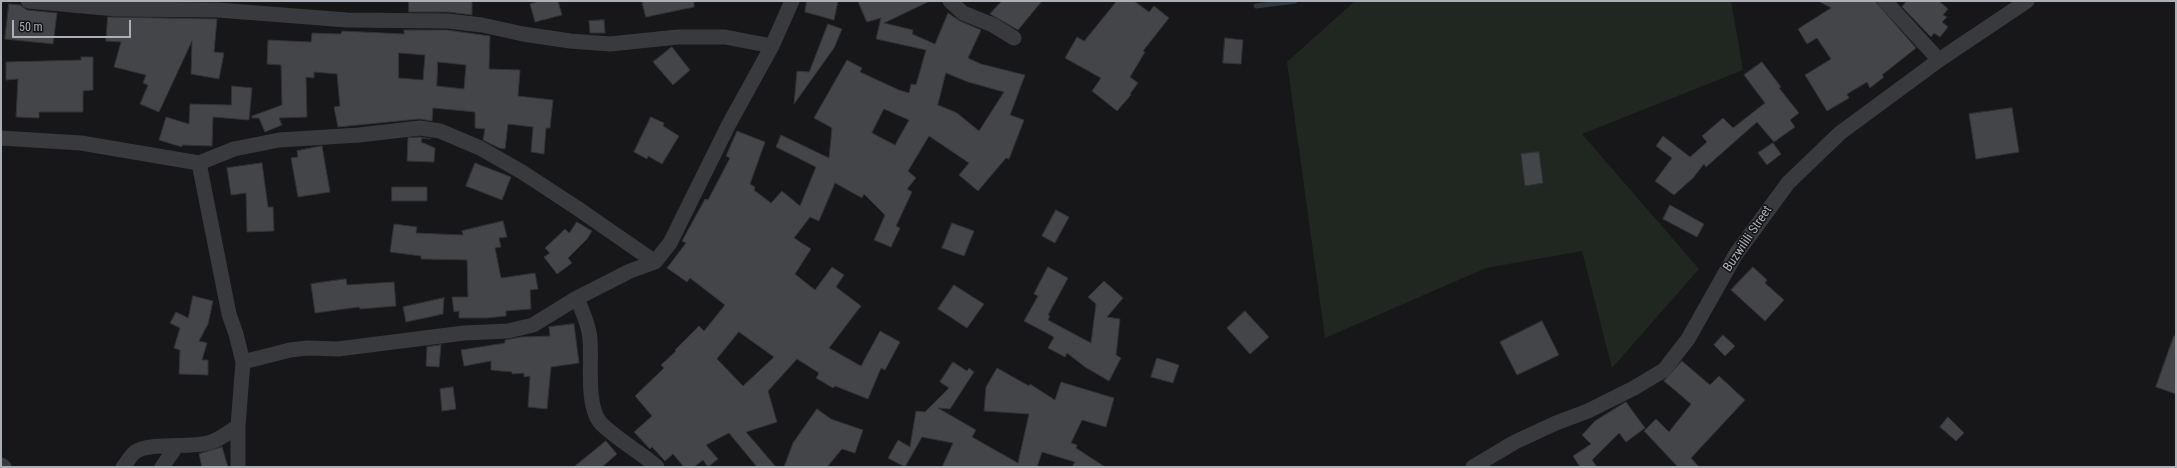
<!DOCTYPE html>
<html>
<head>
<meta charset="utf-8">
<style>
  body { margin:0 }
  #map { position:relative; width:2177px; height:468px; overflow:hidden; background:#171719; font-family:"Roboto Condensed",sans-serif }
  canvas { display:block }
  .frame { position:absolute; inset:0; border:2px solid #aaafb8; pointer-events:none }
  .scale { position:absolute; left:12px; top:20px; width:119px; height:18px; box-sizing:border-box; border:2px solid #aaafb8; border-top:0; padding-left:5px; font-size:12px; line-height:14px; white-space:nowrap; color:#aaafb8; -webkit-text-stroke:3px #121214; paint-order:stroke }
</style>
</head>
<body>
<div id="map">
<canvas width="2177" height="468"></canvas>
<div class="frame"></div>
<div class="scale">50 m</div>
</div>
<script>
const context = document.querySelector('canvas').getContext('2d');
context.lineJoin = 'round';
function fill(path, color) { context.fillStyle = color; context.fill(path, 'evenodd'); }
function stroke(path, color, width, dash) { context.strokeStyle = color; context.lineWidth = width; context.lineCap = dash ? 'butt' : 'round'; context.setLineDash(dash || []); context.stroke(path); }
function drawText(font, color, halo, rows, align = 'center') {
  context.font = font + ' "Roboto Condensed",sans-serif'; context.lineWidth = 3; context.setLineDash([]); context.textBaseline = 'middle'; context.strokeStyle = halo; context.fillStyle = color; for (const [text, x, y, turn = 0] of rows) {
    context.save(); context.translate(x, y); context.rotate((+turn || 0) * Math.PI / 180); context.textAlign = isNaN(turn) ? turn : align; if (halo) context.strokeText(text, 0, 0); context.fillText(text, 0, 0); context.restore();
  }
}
fill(new Path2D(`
  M1355 1H1731L1743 70 1582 134 1699 269 1612 368 1582 251 1486 268 1325 338 1287 62Z`), '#202720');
stroke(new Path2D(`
  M1256 6 1295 1`), '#2e373d', 5);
const building = new Path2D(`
  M409 1H472V15L448 12H409Z
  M540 1H558L562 15 535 22 530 4Z
  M642 1H694V7L646 17Z
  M807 1H838L834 20 805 12Z
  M858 1H930L884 23 913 30 912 34 935 44 948 13 960 21 981 30 968 58 981 64 1025 75 1010 115 1024 120 1009 159 1006 158 978 191 959 175 969 163 929 136 908 171 916 178 907 189 912 192 896 226 900 228 891 247 874 240 885 215 864 194 862 198 835 183 819 221 810 217 794 238 811 249 795 274 815 290 832 267 844 275 836 287 861 306 829 348 861 366 880 331 900 342 885 370 881 368 868 399 835 386 833 388 816 378 819 373 797 359 768 391 777 422 746 432 776 467H757L729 433 706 445 718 459 708 467 703 460 694 467H684L673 454 665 461 652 447 650 449 634 432 652 416 635 396 664 368 661 365 676 351 675 350 699 326 704 331 725 305 690 278 687 282 667 268 686 243 682 241 705 199 708 200 730 158 726 156 737 131 765 142 750 184 755 187 754 190 771 203 782 191 800 206 816 167 776 147 781 135 829 158 832 128 814 118 847 60 862 68 860 72 899 90 909 93 911 84 916 85 926 50 876 39 881 18 867 22ZM946 73 968 82 1004 92 979 131 957 113 938 105ZM884 109 909 120 895 145 872 133ZM739 332 774 357 743 386 717 359Z
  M1002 1H1042L1018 30 990 14Z
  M1117 1H1134L1149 12 1154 6 1169 18 1143 51 1145 52 1130 77 1138 83 1130 94 1131 95 1117 111 1092 91 1101 78 1065 58 1077 37 1084 41Z
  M1818 1H1875L1916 48 1882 75 1884 77 1870 88 1867 82 1847 94 1849 98 1827 111 1805 75 1831 59 1817 38 1807 44 1798 29 1831 8Z
  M1907 1H1939L1948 9 1943 15 1947 17 1942 22 1948 27 1940 37 1934 33 1931 37 1902 7Z
  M9 4 20 5 27 10 57 13 53 44 5 39Z
  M108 17 217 19 214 52 224 53 219 79 191 74 192 41 159 112 140 104 148 85 143 83 146 75 114 67 121 42 106 41Z
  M604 20 605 33H590L589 21Z
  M828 24 842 29 834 48 794 104 797 71 809 72Z
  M404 30H447L490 36 489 69 520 70 518 96 553 100 550 128H546L544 154 531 152 533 127 508 124 505 149 499 148 483 140 485 129 475 128V112L433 108 432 121 419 119 338 127 334 107 340 106 337 74 314 72V78L306 77 307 117 279 118 282 125 265 132 259 118H252V116L282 105 281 65 267 64 268 40 311 42 312 33 341 34 342 31 404 34ZM399 53 425 55 423 80 399 78ZM438 62 466 65 464 89 437 86Z
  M1225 38 1243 40 1241 64 1223 63Z
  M672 47 690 70 673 85 653 62Z
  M81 57H93V90L83 91V112H39V118L16 117 18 79 6 80V62L81 60Z
  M1762 62 1781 87 1779 88 1799 113 1790 120 1795 127 1774 142 1757 122 1706 167 1704 164 1693 178 1674 195 1655 181 1672 158 1656 146 1663 136 1690 157 1707 142 1702 136 1723 118 1733 128 1765 103 1744 75Z
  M232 86 252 88 249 120 213 117 212 146 182 145V147L159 140 166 117 189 124 190 104 231 105Z
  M2012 108 2019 152 1976 159 1969 114Z
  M651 117 664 123 663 126 679 136 662 164 648 156 647 159 634 152Z
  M420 137 431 139 422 138 421 142 435 148 434 162 407 161 408 138Z
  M1773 143 1781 154 1767 165 1758 153Z
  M322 146 330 192 298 197 291 158 298 157 297 151Z
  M1539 152 1543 183 1525 186 1521 154Z
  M262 163 268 207H273L274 231 247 232 246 193 231 195 227 168Z
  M475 163 511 177 502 200 466 186Z
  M392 187H427V201H392Z
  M1670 205 1704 224 1697 237 1663 219Z
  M1056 210 1069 217 1055 243 1042 236Z
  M503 221 507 237 499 238 501 247 495 248 501 278 535 273 538 289 530 290 531 309 506 311V316L487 318H459V311L454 312 452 297H468L467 260 421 259V256L390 252 394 224 417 227 416 233 463 235 462 231Z
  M577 222 592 231 587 239 568 258 572 263 557 274 544 257 550 253 545 248 565 229 569 233Z
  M952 223 974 231 964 256 942 248Z
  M1048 267 1068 278 1048 315 1050 316 1048 320 1091 343 1096 304 1088 297 1104 281 1123 298 1107 317 1120 319 1116 355 1121 358 1109 381 1085 367 1067 353 1065 357 1048 348 1054 337 1024 321 1038 296 1034 294Z
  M1753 267 1767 280 1765 283 1784 300 1765 321 1731 290Z
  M346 279 347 285 394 282 396 306 360 309 359 307 315 313 311 284Z
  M954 285 984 304 967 328 938 309Z
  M193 296 213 301 208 324 199 341 207 343 202 360H208V375L179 374 180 350 174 348 180 328 170 323 176 312 188 318Z
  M444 298 443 314 406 322 403 307Z
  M1245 311 1269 337 1250 354 1227 328Z
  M1542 321 1559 355 1517 375 1500 342Z
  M574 324 579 363 551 367 547 409 528 407 530 376 524 377V373L512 374V372L491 370V361L464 366 461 350 505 343V340L521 337 550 336 549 327Z
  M1723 335 1735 346 1725 356 1714 345Z
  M2174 336H2176V394L2156 387Z
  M441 345 439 367 426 366 427 347Z
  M1157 358 1179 365 1173 383 1151 377Z
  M1682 361 1710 385 1719 376 1745 400 1691 458 1699 467H1678L1644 431 1656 419 1669 432 1691 404 1664 381Z
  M953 362 967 371 969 368 974 372 950 409 938 408 976 430 972 437 1018 463 1029 414 984 411 986 387 997 368 1029 386 1030 384 1055 400 1061 382 1114 398 1106 427 1082 420 1071 443 1077 445 1076 448 1105 467H1072L1075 462 1042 452 1037 467H942L953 443 922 437 905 467 888 458 898 440 910 447 916 411 925 412 949 388 940 382Z
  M453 387 456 409 442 411 440 389Z
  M1626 402 1645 428 1626 442 1619 433 1592 460 1597 467H1580L1573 456 1591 444 1582 435 1595 421Z
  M817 409 831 419 863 430 855 453 842 449 827 467H784L793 443Z
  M1948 417 1964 433 1956 441 1940 427Z
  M606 441 617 454 602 467H574Z
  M222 447 228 467H202L199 454Z`);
fill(building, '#444549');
stroke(building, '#313235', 1);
stroke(new Path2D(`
  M28 1 116 9 218 10 347 20 448 21 482 25 523 34 570 41 610 44 678 37H725L772 46
  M950 1 963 13 993 25 1014 38
  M1885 1 1939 60
  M1 138 81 143 199 163 229 314 236 334 243 362
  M199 163 234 149 279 140 359 135 420 128 440 131 480 148 522 172 577 208 655 262
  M577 298C582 311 589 324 590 339 592 361 586 402 599 421 610 435 642 453 657 467
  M1 465 4 467
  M123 467C127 463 130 456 135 452 149 442 189 448 208 443 220 440 229 432 238 426
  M162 467 176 447
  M238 467V426L243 362 290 350 308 348 338 349 464 333 508 331 533 325 577 298 630 271 655 262 670 243 729 124 772 46 792 1
  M1473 467 1515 442 1556 423 1588 411 1634 388 1664 370 1688 339 1736 254 1788 183 1840 133 1939 60 2027 1`), '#393a3e', 15);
drawText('13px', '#aaafb8', '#121214', [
  ["Buzwilili Street",1748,239,-56]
]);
</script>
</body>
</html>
